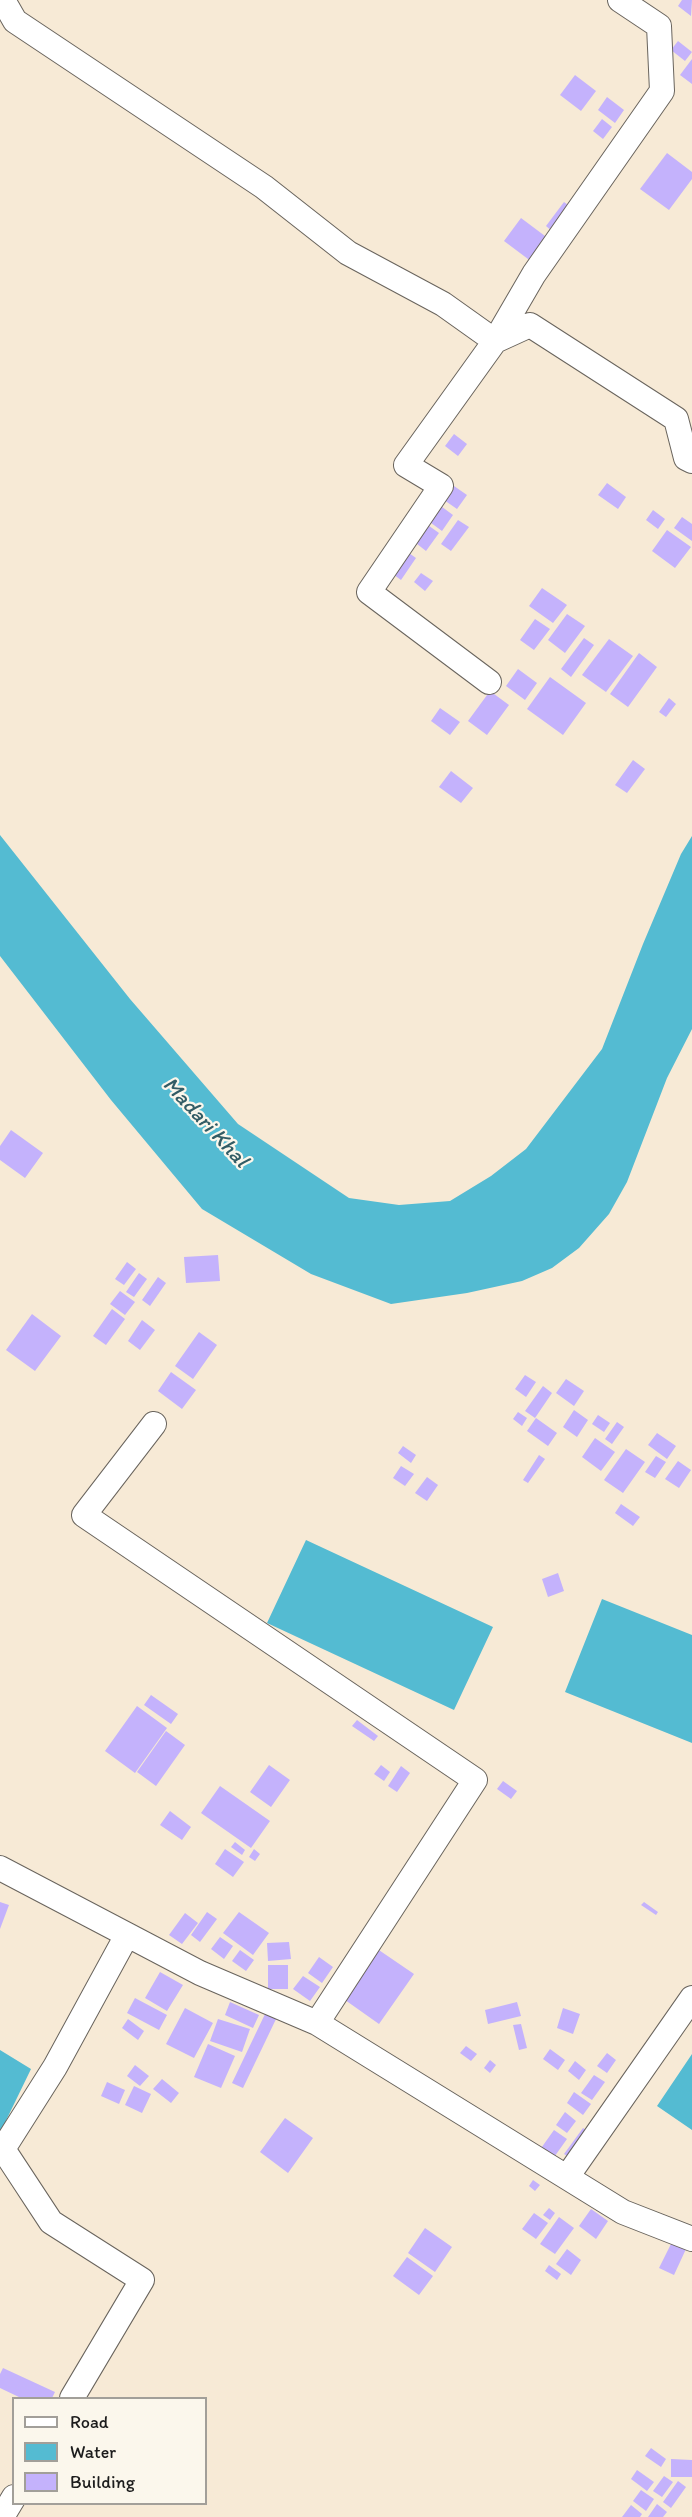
<!DOCTYPE html>
<html>
<head>
<meta charset="utf-8">
<style>
  body { margin:0 }
  #map { position:relative; width:692px; height:2517px; overflow:hidden; background:#f7ead6; font-family:Itim,sans-serif }
  canvas { display:block }
  .legend { position:absolute; left:12px; top:2397px; width:195px; height:108px; box-sizing:border-box; background:#fbf7ec; border:2px solid #a29f99; margin:0; padding:8px 10px; list-style:none; font-size:18px; color:#1c1c1c }
  .legend li { display:flex; align-items:center; gap:12px; height:30px }
  .legend b { width:30px; border:2px solid #a29f99 }
</style>
</head>
<body>
<div id="map">
<canvas width="692" height="2517"></canvas>
<ul class="legend">
<li><b style="height:8px;background:#fff"></b>Road</li>
<li><b style="height:16px;background:#54bbd2"></b>Water</li>
<li><b style="height:16px;background:#c4b2fc"></b>Building</li>
</ul>
</div>
<script>
const context = document.querySelector('canvas').getContext('2d');
context.lineJoin = 'round';
function fill(path, color) { context.fillStyle = color; context.fill(path, 'evenodd'); }
function stroke(path, color, width, dash) { context.strokeStyle = color; context.lineWidth = width; context.lineCap = dash ? 'butt' : 'round'; context.setLineDash(dash || []); context.stroke(path); }
function drawText(font, color, halo, rows, align = 'center') {
  context.font = font + ' Itim,sans-serif'; context.lineWidth = 4.5; context.setLineDash([]); context.textBaseline = 'middle'; context.strokeStyle = halo; context.fillStyle = color; for (const [text, x, y, turn = 0] of rows) {
    context.save(); context.translate(x, y); context.rotate((+turn || 0) * Math.PI / 180); context.textAlign = isNaN(turn) ? turn : align; if (halo) context.strokeText(text, 0, 0); context.fillText(text, 0, 0); context.restore();
  }
}
fill(new Path2D(`
  M0 835 130 999 238 1124 349 1198 399 1205 450 1201 491 1176 526 1149 602 1049 643 944 681 854 692 836V1029L667 1078 627 1182 609 1214 579 1248 552 1268 522 1281 467 1293 391 1304 311 1274 202 1209 111 1100 0 956Z
  M306 1540 493 1627 454 1710 267 1623Z
  M602 1599 692 1635V1743L565 1692Z
  M0 2050 31 2069 0 2133Z
  M692 2054V2130L657 2106Z`), '#54bbd2');
fill(new Path2D(`
  M682 0H692L691 16 678 6Z
  M678 41 692 52 685 61 671 50Z
  M692 59V84L680 75Z
  M575 75 596 91 581 111 560 95Z
  M607 97 624 110 615 123 598 110Z
  M602 119 612 127 603 139 593 131Z
  M667 153 692 172V179L669 210 640 189Z
  M564 202 572 208 553 232 546 226Z
  M521 218 549 239 532 262 504 241Z
  M454 434 467 444 458 456 445 446Z
  M607 483 626 497 618 509 598 495Z
  M454 486 467 495 457 509 444 500Z
  M434 501 453 515 442 531 423 517Z
  M653 510 665 519 658 529 646 520Z
  M682 517 692 524V541L674 528Z
  M458 520 469 527 451 551 441 544Z
  M425 523 439 533 426 551 412 540Z
  M667 530 691 547 675 568 652 551Z
  M406 551 416 558 401 580 390 572Z
  M421 573 433 581 425 591 414 582Z
  M542 588 567 605 553 623 529 606Z
  M567 614 585 626 565 653 548 640Z
  M535 619 550 629 534 650 520 640Z
  M584 638 594 645 571 677 561 669Z
  M609 639 633 656 606 692 582 675Z
  M639 653 657 667 628 707 610 694Z
  M518 669 537 683 525 700 506 686Z
  M550 677 586 703 563 735 527 709Z
  M490 691 509 705 487 735 468 721Z
  M669 698 676 704 666 717 659 712Z
  M440 708 460 722 450 735 431 721Z
  M633 760 645 769 627 793 615 785Z
  M451 771 473 788 461 803 439 787Z
  M11 1130 43 1153 25 1178 0 1160V1146Z
  M218 1255 220 1281 186 1283 184 1257Z
  M127 1262 136 1269 124 1285 115 1279Z
  M139 1273 147 1279 134 1297 126 1292Z
  M158 1277 166 1283 150 1306 142 1300Z
  M120 1291 135 1302 125 1315 110 1304Z
  M112 1309 125 1319 106 1345 93 1336Z
  M32 1314 61 1336 35 1371 6 1350Z
  M142 1320 155 1330 140 1350 128 1341Z
  M199 1332 217 1345 193 1379 175 1366Z
  M171 1372 196 1390 182 1409 158 1391Z
  M525 1375 536 1382 526 1397 515 1389Z
  M566 1379 584 1391 574 1406 556 1393Z
  M543 1386 552 1393 535 1418 525 1411Z
  M574 1410 588 1420 577 1437 563 1427Z
  M518 1412 527 1418 522 1426 513 1419Z
  M598 1415 610 1423 604 1432 592 1424Z
  M536 1418 557 1433 548 1446 527 1431Z
  M617 1422 624 1427 612 1444 605 1439Z
  M657 1433 676 1446 667 1459 648 1445Z
  M595 1438 615 1452 601 1471 582 1457Z
  M403 1446 416 1455 411 1463 398 1453Z
  M626 1449 645 1462 623 1493 604 1480Z
  M539 1455 545 1459 528 1483 523 1480Z
  M656 1456 666 1462 655 1478 645 1472Z
  M678 1461 691 1470 679 1488 665 1479Z
  M401 1466 414 1474 405 1486 393 1478Z
  M427 1477 438 1485 427 1501 415 1493Z
  M621 1504 640 1517 633 1526 615 1513Z
  M558 1573 564 1591 548 1597 542 1579Z
  M151 1695 178 1714 171 1724 144 1705Z
  M137 1706 167 1728 135 1773 105 1751Z
  M357 1720 378 1736 374 1741 352 1726Z
  M166 1731 185 1745 156 1786 137 1772Z
  M269 1765 290 1780 271 1807 250 1792Z
  M381 1765 390 1772 384 1781 374 1774Z
  M401 1766 410 1773 397 1792 388 1786Z
  M503 1781 517 1791 511 1799 497 1789Z
  M220 1786 270 1821 251 1848 201 1813Z
  M170 1811 191 1827 182 1840 160 1825Z
  M235 1842 245 1850 242 1855 231 1847Z
  M225 1849 244 1862 233 1877 215 1864Z
  M254 1849 260 1854 255 1861 249 1857Z
  M0 1902 9 1905 0 1929Z
  M644 1902 658 1912 656 1915 641 1905Z
  M207 1912 217 1919 200 1942 191 1935Z
  M239 1912 269 1933 253 1955 223 1933Z
  M185 1913 198 1923 182 1944 169 1935Z
  M220 1937 233 1946 224 1959 211 1949Z
  M289 1942 291 1959 268 1961 267 1943Z
  M373 1946 414 1974 379 2024 338 1995Z
  M240 1950 254 1960 246 1971 232 1961Z
  M319 1957 333 1967 322 1983 308 1973Z
  M268 1965H288V1989H268Z
  M160 1972 183 1985 167 2011 145 1998Z
  M303 1976 320 1987 310 2001 293 1989Z
  M135 1998 167 2015 159 2030 127 2013Z
  M230 2002 259 2015 253 2028 225 2015Z
  M517 2002 521 2016 488 2024 485 2010Z
  M185 2008 213 2023 194 2058 166 2044Z
  M563 2008 580 2014 573 2034 557 2028Z
  M266 2012 277 2017 243 2088 232 2083Z
  M128 2019 144 2031 138 2040 122 2028Z
  M218 2019 250 2029 242 2052 210 2041Z
  M521 2024 527 2048 519 2050 513 2025Z
  M208 2044 235 2056 221 2088 194 2077Z
  M466 2046 477 2054 471 2061 460 2053Z
  M550 2049 565 2060 558 2070 543 2059Z
  M607 2053 616 2060 607 2073 597 2066Z
  M490 2060 496 2065 490 2073 484 2068Z
  M575 2061 586 2070 579 2080 568 2071Z
  M135 2065 149 2076 140 2086 127 2076Z
  M594 2075 605 2082 592 2100 581 2093Z
  M162 2079 179 2093 171 2103 153 2089Z
  M107 2082 125 2090 119 2104 101 2096Z
  M134 2086 151 2094 142 2113 125 2105Z
  M574 2092 591 2104 583 2115 567 2103Z
  M565 2112 576 2121 567 2133 556 2125Z
  M285 2118 313 2138 288 2173 260 2152Z
  M583 2128 589 2132 570 2158 564 2154Z
  M554 2130 567 2139 552 2160 539 2151Z
  M533 2180 540 2185 535 2191 529 2186Z
  M549 2208 555 2213 550 2220 543 2215Z
  M591 2209 608 2221 596 2239 579 2226Z
  M534 2213 548 2223 536 2239 522 2229Z
  M559 2217 574 2228 555 2254 540 2244Z
  M425 2228 452 2247 435 2272 408 2253Z
  M672 2242 686 2249 674 2275 659 2268Z
  M567 2249 581 2260 571 2275 556 2264Z
  M407 2257 433 2276 419 2295 393 2276Z
  M549 2265 561 2274 557 2280 545 2271Z
  M3 2368 55 2392 52 2398H21L0 2388V2374Z
  M651 2448 666 2459 661 2467 645 2456Z
  M671 2459 692 2460V2477H671Z
  M637 2470 654 2482 647 2491 631 2479Z
  M664 2476 673 2482 662 2497 653 2491Z
  M678 2481 686 2487 671 2508 663 2502Z
  M641 2490 654 2499 646 2511 633 2501Z
  M657 2504 667 2512 663 2517H648Z
  M631 2505 642 2514 640 2517H622Z`), '#c4b2fc');
const street = new Path2D(`
  M3 0 15 21 264 187 348 253 443 304 495 341 534 274 662 91 659 26 620 0
  M489 682 369 592 441 486 406 465 495 341 530 325 676 419 686 458 692 461
  M154 1424 84 1515 475 1780 317 2023
  M0 1868 200 1973 317 2023 623 2212 692 2239
  M567 2177 692 1998
  M72 2398 142 2280 51 2222 3 2149 55 2067 127 1935
  M2 2517 14 2497`);
stroke(street, '#69645d', 26);
stroke(street, '#fff', 24);
drawText('italic 22px', '#325c65', '#fbf7ec', [
  ["Madari Khal",205,1123,47]
]);
</script>
</body>
</html>
